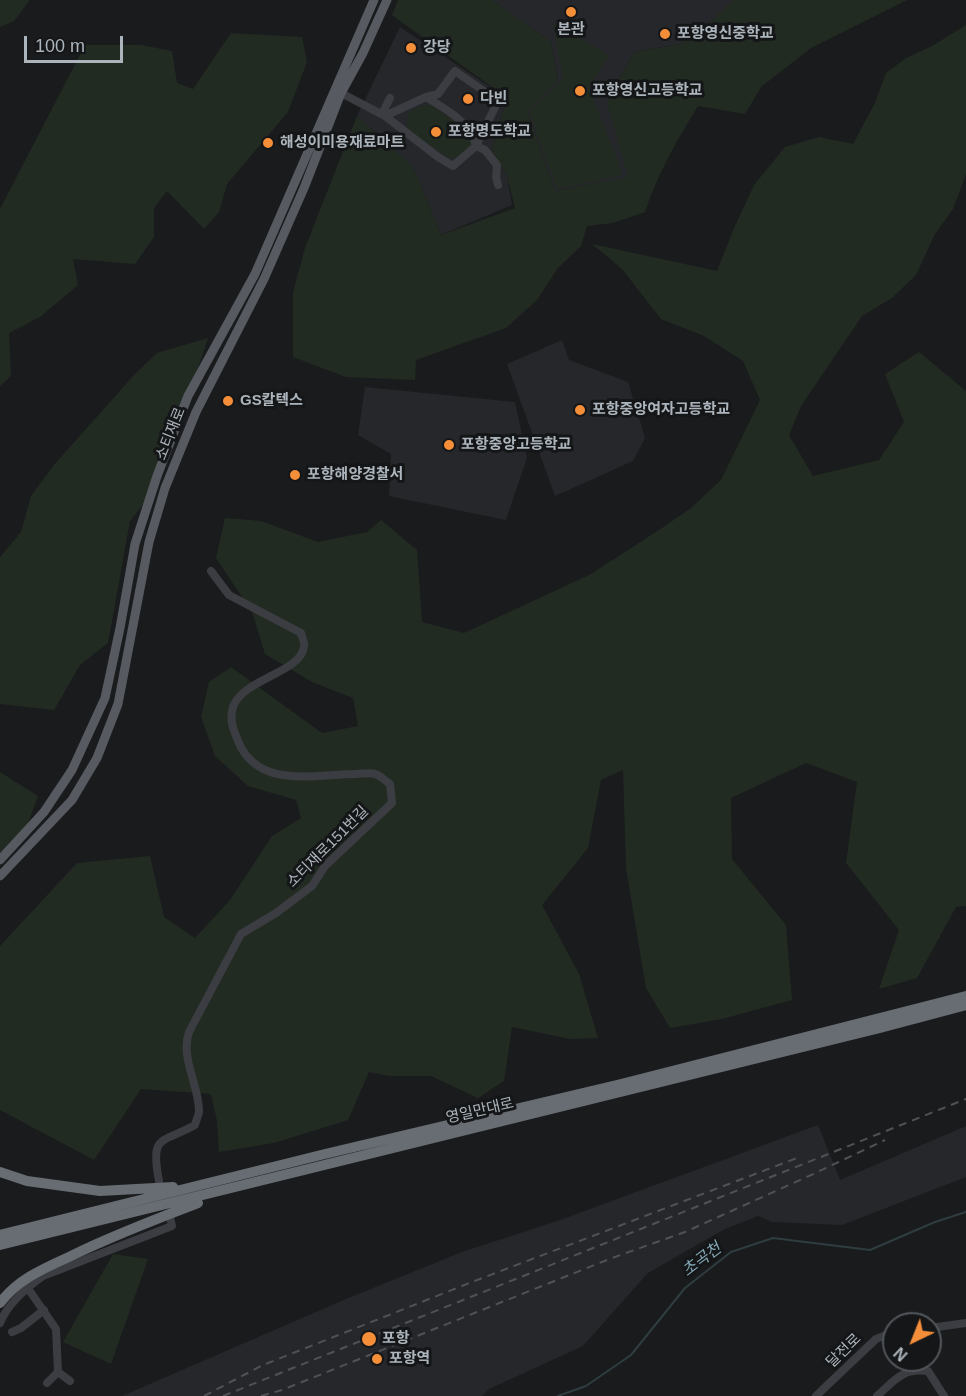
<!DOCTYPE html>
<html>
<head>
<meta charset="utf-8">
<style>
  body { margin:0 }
  #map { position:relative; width:966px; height:1396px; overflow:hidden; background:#1a1b1d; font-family:Helvetica,sans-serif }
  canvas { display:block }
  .north { position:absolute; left:882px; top:1312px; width:60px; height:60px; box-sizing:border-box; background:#151618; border:2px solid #51565a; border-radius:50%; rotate:223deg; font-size:16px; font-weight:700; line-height:24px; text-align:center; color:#acb5bc }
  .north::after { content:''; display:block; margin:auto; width:21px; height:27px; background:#f58e39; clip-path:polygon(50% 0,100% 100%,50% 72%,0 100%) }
  .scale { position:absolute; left:24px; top:36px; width:99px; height:27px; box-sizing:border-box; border:3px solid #acb5bc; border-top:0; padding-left:8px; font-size:18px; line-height:21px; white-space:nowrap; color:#acb5bc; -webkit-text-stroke:4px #151618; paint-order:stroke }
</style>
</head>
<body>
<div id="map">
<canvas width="966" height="1396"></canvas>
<div class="north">N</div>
<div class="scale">100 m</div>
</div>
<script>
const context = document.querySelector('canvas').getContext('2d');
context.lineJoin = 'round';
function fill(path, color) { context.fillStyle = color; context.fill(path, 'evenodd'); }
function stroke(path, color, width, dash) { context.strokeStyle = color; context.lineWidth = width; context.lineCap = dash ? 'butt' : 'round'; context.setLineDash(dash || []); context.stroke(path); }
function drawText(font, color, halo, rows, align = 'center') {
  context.font = font + ' Helvetica,"Noto Sans KR",sans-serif'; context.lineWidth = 6; context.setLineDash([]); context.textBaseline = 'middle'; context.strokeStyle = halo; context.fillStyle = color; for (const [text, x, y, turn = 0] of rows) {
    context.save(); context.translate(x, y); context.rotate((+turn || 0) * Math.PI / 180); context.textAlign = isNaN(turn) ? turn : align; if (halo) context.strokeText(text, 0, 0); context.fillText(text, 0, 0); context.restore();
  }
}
fill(new Path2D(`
  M492 0H733L708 24 680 44 634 52 607 102 629 177 555 191 527 111 558 80 551 42Z
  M400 27 507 98 492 149 507 176 512 205 441 235 413 167 357 116Z
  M562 340 569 360 628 382 645 438 633 461 555 496 507 364Z
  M365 387 515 402 527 458 506 520 389 496 391 454 358 435Z
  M818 1125 840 1180 966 1126V1177L842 1225 772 1222 758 1216 723 1230 648 1273 583 1346 489 1389 482 1396H122L346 1299 462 1252 560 1220Z`), '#26272a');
fill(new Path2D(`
  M0 0H30L14 21 0 27Z
  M398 0H492L551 42 558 80 527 111 555 191 628 177 607 102 634 52 680 44 708 24 733 0H907L811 48 761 87 745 114 698 106C677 140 658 173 645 212L613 223 587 226 581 246 558 268 537 300 506 328 416 360 415 380 346 377 293 357V292L305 248 357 116 413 167 441 235 515 208 507 176 492 149 507 98 392 15Z
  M553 23 609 55 589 88 623 175 557 189 529 111 563 79Z
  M966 25V174L953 209 935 234 916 275 892 298 862 316 801 406 789 435 813 476 879 460 904 422 885 374 919 352 966 391V906L956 907 917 978 879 989 899 930 846 863 857 782 806 763 731 798 732 859 786 925 792 1000 722 1019 670 1028 646 988 626 868 623 770 601 780 588 848 542 905 579 974 598 1038 570 1039 512 1027 504 1081 478 1098 431 1076H389L369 1072 348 1120 274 1143 219 1152 217 1121 211 1094 141 1089 94 1160 0 1110V946L77 863 150 856 164 917 195 938 230 900 272 836 301 818 296 800 248 786 215 756 201 717 209 682 231 667 322 733 358 726 353 698 312 682 265 654 252 612 216 558 225 518 261 521 318 542 367 532 381 520 417 550 422 622 464 633 591 574 662 528 691 508 721 480 760 400 743 361 704 336 661 319 622 269 592 244 717 271 734 228 754 185 785 147 819 137 853 144 875 103 886 73 906 58 932 46Z
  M231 33 302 37 307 62 288 112 227 184 219 212 204 229 167 191 154 208V237L135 264 73 259 78 285 40 317 9 333 11 376 0 386V209L85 45H141L172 51 177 83 193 89Z
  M430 105 461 125 471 139 469 151 455 159 447 157 409 131C401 114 415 105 430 105Z
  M208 338 159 485 130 521 108 643 80 665 54 710 0 704V557L21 532 31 496 53 466 135 374 157 353Z
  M0 772 38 796 27 826 0 859Z
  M113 1254 148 1259 111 1364 63 1342Z`), '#222b22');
stroke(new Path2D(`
  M558 1396 586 1386 631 1355 685 1288 731 1252 773 1238 870 1250 935 1222 966 1212`), '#2f3d41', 2);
stroke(new Path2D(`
  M341 93 385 116 438 157 453 166 476 146C472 123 444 108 426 97L385 116
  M426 97 438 94 455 71 498 101 476 146 485 150 497 165 496 177 498 185
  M382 114 390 98
  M159 1181C150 1134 161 1144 195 1125 196 1120 199 1115 199 1111 199 1085 180 1058 189 1032L241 934 276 913 312 886 325 866 392 803 390 784C385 781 380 775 375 774 370 772 362 774 356 774 315 774 258 790 238 741 234 730 230 723 232 711 237 679 302 674 304 646 305 643 302 637 301 633L229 595 211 571
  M27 1287 56 1329 58 1372 47 1383
  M0 1323C8 1303 26 1288 43 1276L172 1226 170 1217
  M930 1328 966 1323
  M12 1332 21 1328 44 1310
  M58 1372 70 1381
  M816 1396 876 1339 894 1332
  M877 1396C895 1380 902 1368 928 1371L944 1396`), '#3b3d42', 8);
stroke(new Path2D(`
  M0 860 44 812 72 770 105 698 120 628 135 544 157 476 188 396 255 274 374 0
  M0 876 72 800 97 758 118 704 149 542 165 488 196 412 264 279 304 188 341 93 363 53 387 0`), '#575b61', 9);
stroke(new Path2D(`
  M0 1172 27 1181 100 1191 173 1187
  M0 1235 325 1154 621 1084 966 996
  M0 1245 880 1028 966 1005
  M0 1303C19 1278 45 1268 73 1255 114 1235 156 1219 198 1203`), '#676d73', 10);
stroke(new Path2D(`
  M204 1396 263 1365 472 1282 797 1158
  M223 1396 966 1099
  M261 1396 282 1390 612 1258 685 1232 809 1176 885 1140`), '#4e5257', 2, [8, 6]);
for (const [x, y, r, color] of [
  [571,12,6,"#f58e39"],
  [665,34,6,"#f58e39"],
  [411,48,6,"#f58e39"],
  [580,91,6,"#f58e39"],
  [468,99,6,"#f58e39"],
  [436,132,6,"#f58e39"],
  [268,143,6,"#f58e39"],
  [228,401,6,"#f58e39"],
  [580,410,6,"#f58e39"],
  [449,445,6,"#f58e39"],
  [295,475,6,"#f58e39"],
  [369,1339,8,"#f58e39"],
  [377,1359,6,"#f58e39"]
]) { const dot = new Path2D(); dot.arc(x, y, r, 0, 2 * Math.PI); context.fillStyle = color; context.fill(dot); stroke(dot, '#151618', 2); }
drawText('bold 15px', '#acb5bc', '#151618', [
  ["본관",571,30,"center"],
  ["포항영신중학교",677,34],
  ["강당",423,48],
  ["포항영신고등학교",592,91],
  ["다빈",480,99],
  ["포항명도학교",448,132],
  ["해성이미용재료마트",280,143],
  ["GS칼텍스",240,401],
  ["포항중앙여자고등학교",592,410],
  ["포항중앙고등학교",461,445],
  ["포항해양경찰서",307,475],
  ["포항",382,1339],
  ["포항역",389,1359]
], 'left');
drawText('15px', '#acb5bc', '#151618', [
  ["소티재로",171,434,-68],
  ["소티재로151번길",328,847,-45],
  ["영일만대로",480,1111,-13],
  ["달전로",844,1351,-44]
]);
drawText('italic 16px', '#84aab7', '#151618', [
  ["초곡천",702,1260,-37]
]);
</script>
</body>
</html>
